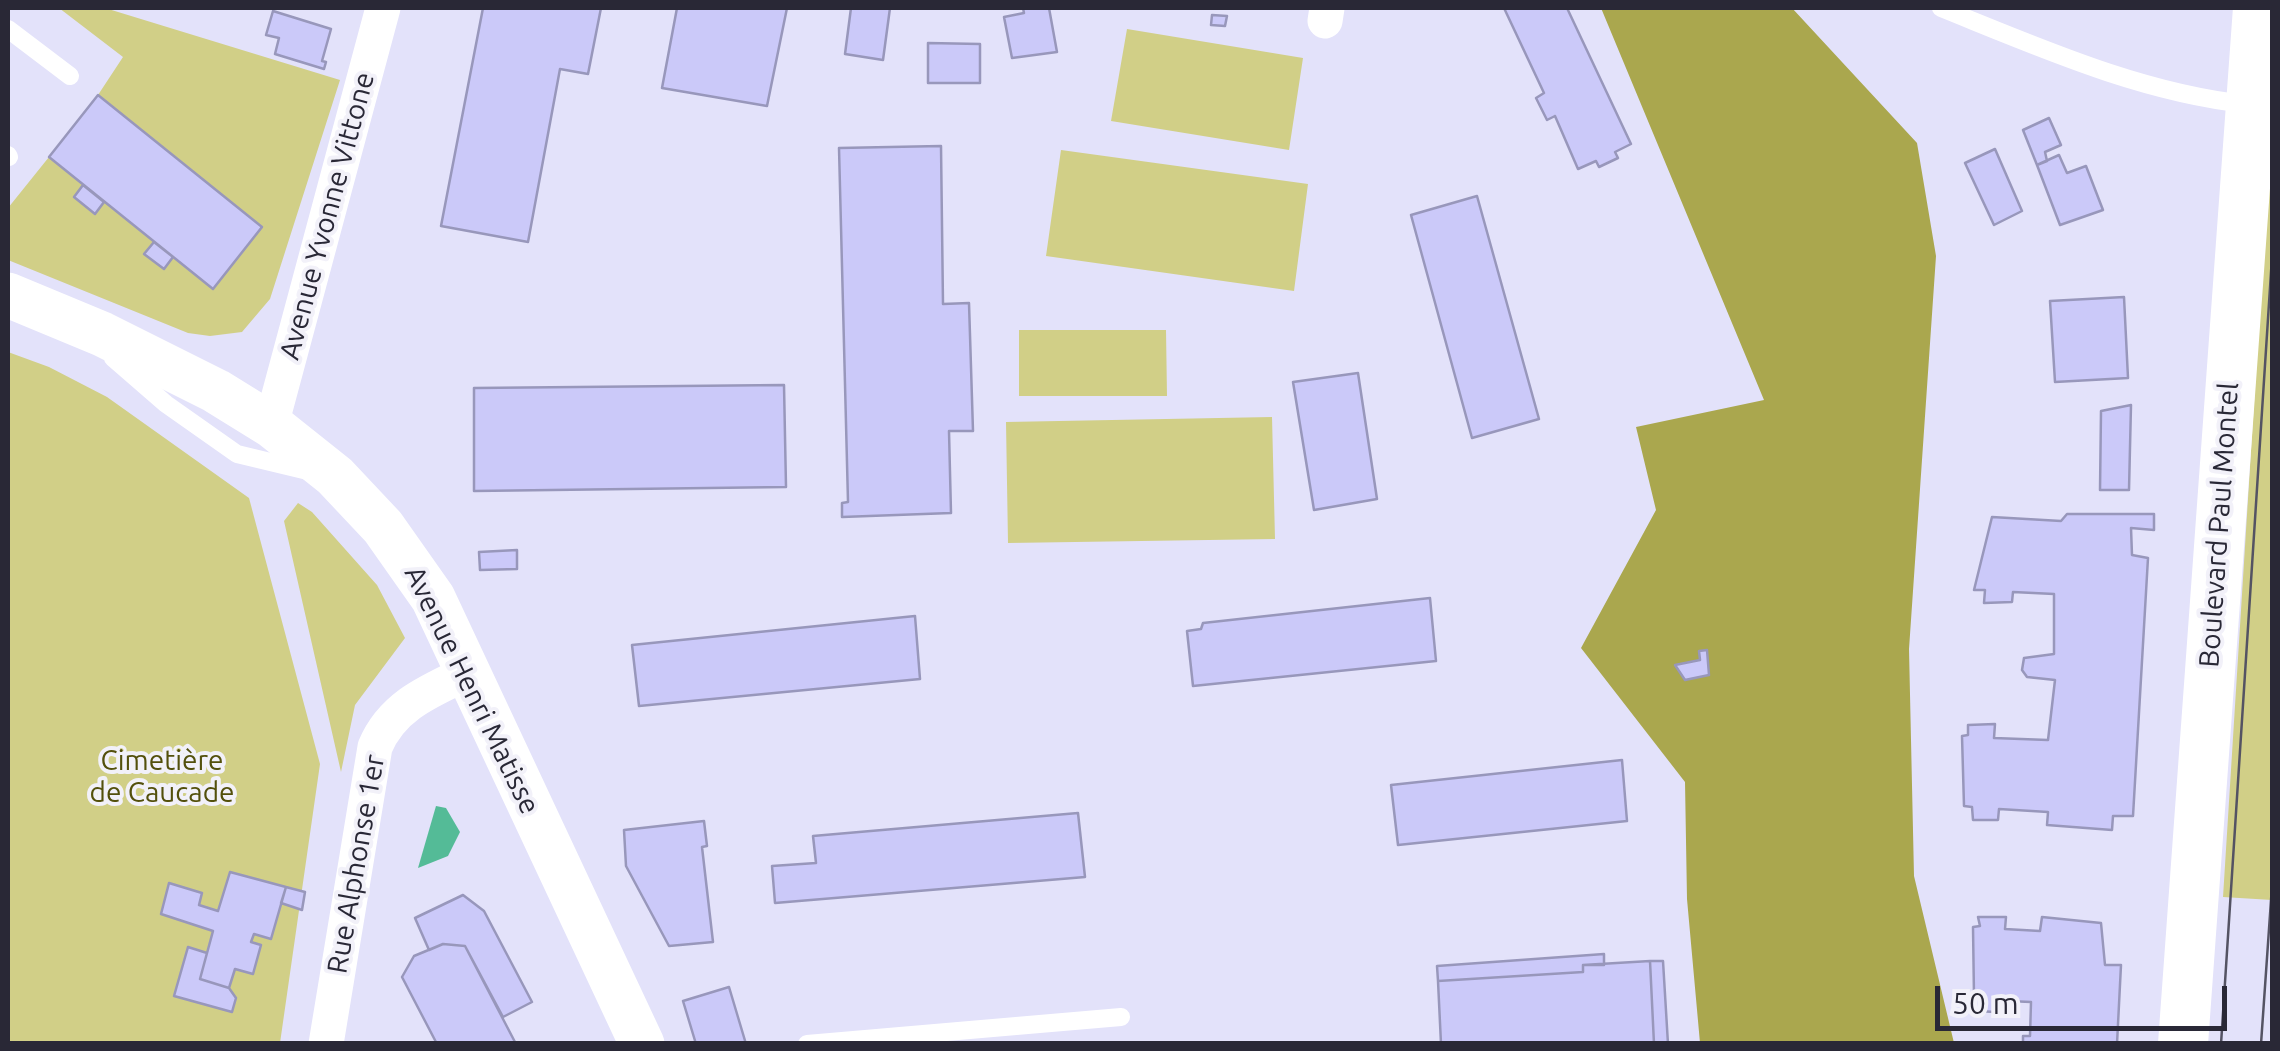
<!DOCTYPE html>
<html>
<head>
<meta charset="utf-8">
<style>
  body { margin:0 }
  #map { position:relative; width:2280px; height:1051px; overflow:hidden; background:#e3e2fa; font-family:Ubuntu,sans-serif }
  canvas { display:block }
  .frame { position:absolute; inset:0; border:10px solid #292836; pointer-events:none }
  .scale { position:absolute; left:1935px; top:986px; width:292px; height:45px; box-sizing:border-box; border:5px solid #292836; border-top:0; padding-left:12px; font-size:30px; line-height:35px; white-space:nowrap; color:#292836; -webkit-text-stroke:8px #f2f1f9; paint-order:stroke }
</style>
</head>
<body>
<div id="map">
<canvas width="2280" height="1051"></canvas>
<div class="frame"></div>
<div class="scale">50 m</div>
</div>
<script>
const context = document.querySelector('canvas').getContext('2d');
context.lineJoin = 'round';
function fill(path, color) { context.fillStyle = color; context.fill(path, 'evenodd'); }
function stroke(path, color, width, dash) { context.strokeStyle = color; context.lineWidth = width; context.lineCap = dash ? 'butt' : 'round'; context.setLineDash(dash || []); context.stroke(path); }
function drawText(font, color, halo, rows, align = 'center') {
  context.font = font + ' Ubuntu,sans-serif'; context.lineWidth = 8; context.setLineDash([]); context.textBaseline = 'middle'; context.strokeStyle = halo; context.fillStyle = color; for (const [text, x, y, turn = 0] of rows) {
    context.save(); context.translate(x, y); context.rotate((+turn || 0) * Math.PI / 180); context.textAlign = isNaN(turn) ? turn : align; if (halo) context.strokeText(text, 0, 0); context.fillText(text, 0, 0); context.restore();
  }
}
fill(new Path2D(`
  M59 8H105L340 80 270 299 242 332 210 336 188 333 8 260V208L49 157 213 289 262 227 98 95 123 57Z
  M1127 29 1303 58 1289 150 1111 121Z
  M2272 116V900L2223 897Z
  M1061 150 1308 184 1294 291 1046 256Z
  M1019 330H1166L1167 396H1019Z
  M8 352 49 367 107 397 249 498 320 764 280 1043 8 1044Z
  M1272 417 1275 539 1008 543 1006 422Z
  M298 503 312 512 377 585 405 638 355 705 341 772 284 521Z`), '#d1cf87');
fill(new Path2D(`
  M1601 8H1792L1917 143 1936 256 1909 649 1914 876 1954 1043H1700L1687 899 1685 782 1581 648 1656 510 1636 427 1764 400Z`), '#aaa74e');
fill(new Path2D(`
  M436 806 446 808 460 832 448 856 418 868Z`), '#54bb97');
const building = new Path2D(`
  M483 8H601L588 74 560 69 528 242 441 226Z
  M677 8H787L767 106 662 88Z
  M851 8H890L883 60 845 54Z
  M1023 8H1049L1057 52 1012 58 1004 17 1024 13Z
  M1504 8H1567L1631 144 1615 152 1618 158 1599 167 1596 161 1578 169 1555 116 1547 120 1536 98 1544 93Z
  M273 11 331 29 322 61 326 62 324 69 275 54 279 38 266 35Z
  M1212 15 1227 16 1225 26 1211 25Z
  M928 43 980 44V83H928Z
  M98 95 262 227 213 289 49 157Z
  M2049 118 2061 145 2045 152 2047 161 2037 165 2023 130Z
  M941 146 943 304 969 303 973 431H949L951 513 842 517V503L848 502 839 148Z
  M1995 149 2022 211 1994 225 1965 163Z
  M2059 155 2067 173 2086 166 2103 210 2060 225 2037 165Z
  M83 185 104 202 95 214 74 197Z
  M1477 196 1539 419 1472 438 1411 215Z
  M154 242 173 257 164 269 144 254Z
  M2124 297 2128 378 2055 382 2050 301Z
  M1358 373 1377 499 1314 510 1293 382Z
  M784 385 786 487 474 491V388Z
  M2131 405 2129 490H2100L2101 411Z
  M2067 514H2154V530L2131 528 2132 555 2148 558 2133 816H2113L2112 830 2047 825 2048 812 1999 809 1998 820H1973L1972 807 1964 806 1962 736 1968 735V725L1995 724 1994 738 2048 740 2055 680 2027 677 2022 670 2024 658 2054 654V594L2013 592 2012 602 1984 603 1985 590H1974L1992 517 2061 521Z
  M517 550V569L480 570 479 552Z
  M1430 598 1436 661 1193 686 1187 631 1201 629 1203 623Z
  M915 616 920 679 639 706 632 645Z
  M1707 650 1709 675 1685 680 1675 665 1700 660 1699 651Z
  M1622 760 1627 821 1398 845 1391 785Z
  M1078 813 1085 877 775 903 772 866 816 863 813 836Z
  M704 821 707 846 702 847 713 942 669 946 626 866 624 830Z
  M230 872 286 887 271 939 254 934 251 942 261 945 253 974 235 969 229 988 200 979 213 931 161 914 169 883 202 893 199 905 218 911Z
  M286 887 305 892 302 910 281 903Z
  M463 895 484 911 532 1002 503 1017 465 946 443 944 429 950 415 918Z
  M1978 917H2006L2005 929 2040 931 2042 917 2101 923 2105 965H2121L2117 1044H2023V1036H2030L2031 1002 2008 1001 2009 1013 1979 1011 1980 997H1974L1973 927 1980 926Z
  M443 944 465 946 516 1044H437L402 977 414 956Z
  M188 947 207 953 200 979 229 988 236 998 232 1012 174 996Z
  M1604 954V965H1583V972L1438 981 1437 966Z
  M1650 961 1654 1044H1441L1438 981 1583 972V965Z
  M1650 961H1663L1668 1044H1654Z
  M729 987 746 1044H696L683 1001Z`);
fill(building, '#cbc9f9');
stroke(building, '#9897bb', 2.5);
stroke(new Path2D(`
  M1941 8C2038 47 2141 93 2246 104
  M8 29 70 76
  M8 155 9 157
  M113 358 166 404 237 454 312 472
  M807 1044 1121 1017`), '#fff', 18);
stroke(new Path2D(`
  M1325 21 1327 8
  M271 425 383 8
  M326 1044 375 747C392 706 429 691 467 673`), '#fff', 35);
stroke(new Path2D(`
  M8 295 102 334 216 391 271 425 335 476 383 527 433 598 642 1044`), '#fff', 45);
stroke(new Path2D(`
  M2183 1044 2258 8`), '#fff', 50);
stroke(new Path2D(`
  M2221 1044 2272 257
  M2261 1044 2272 886`), '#545363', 2.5);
drawText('28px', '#292836', '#f2f1f9', [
  ["Avenue Yvonne Vittone",327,216,-75],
  ["Boulevard Paul Montel",2219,525,-86],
  ["Avenue Henri Matisse",472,690,64],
  ["Rue Alphonse 1er",356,864,-80]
]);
drawText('28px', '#53500c', '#f2f1f9', [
  ["Cimetière",162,761],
  ["de Caucade",162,793]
]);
</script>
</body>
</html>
